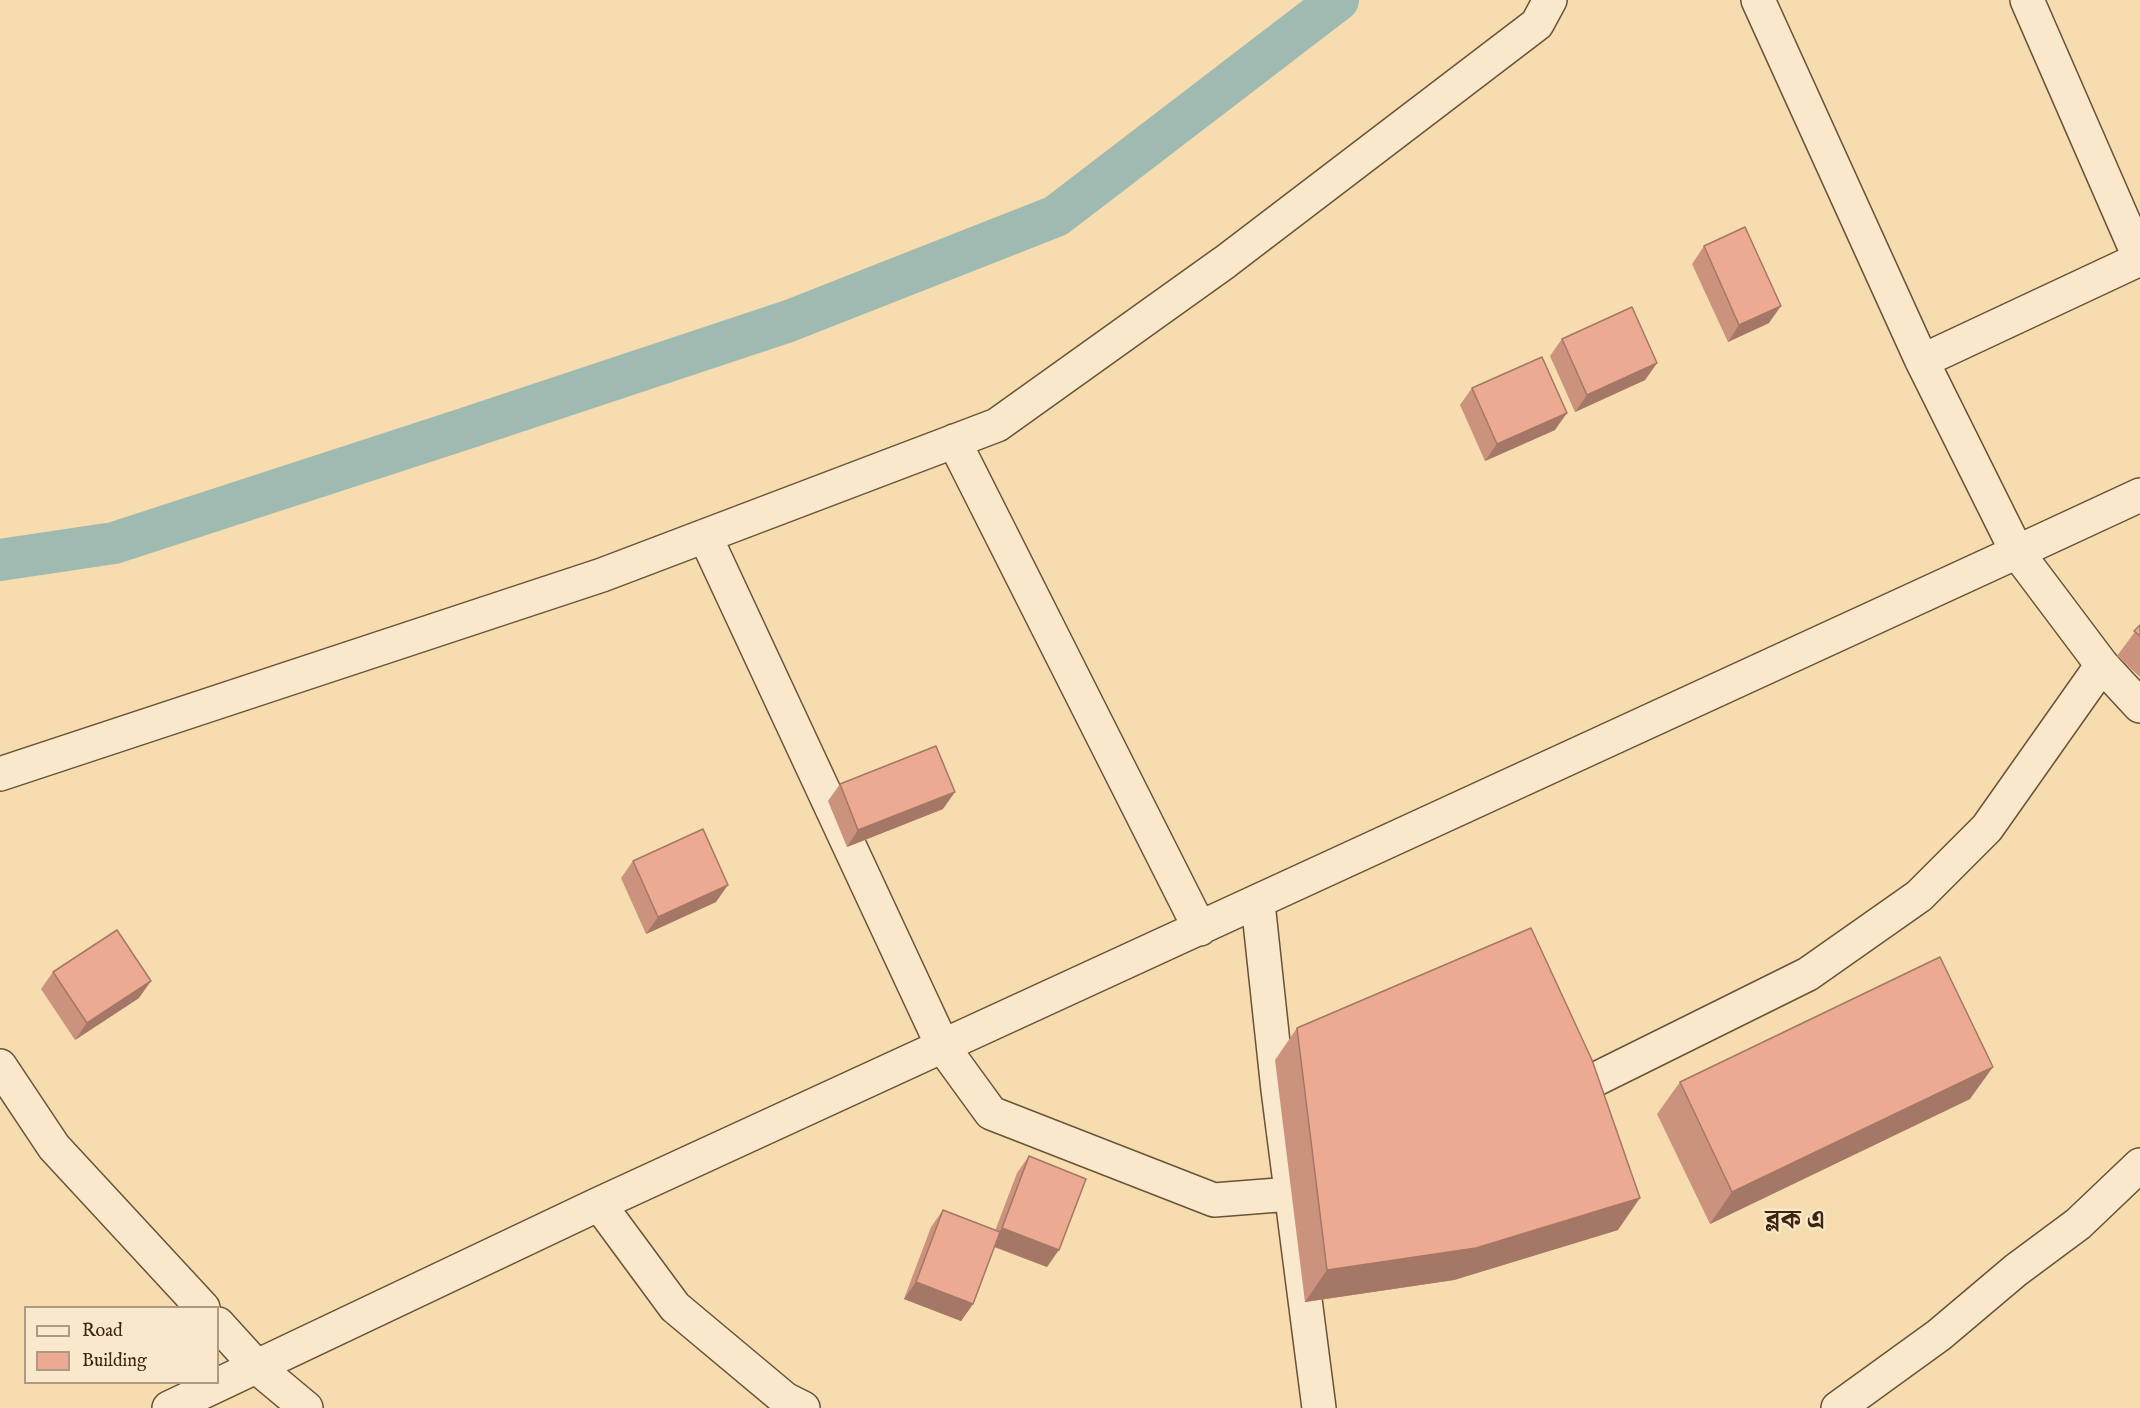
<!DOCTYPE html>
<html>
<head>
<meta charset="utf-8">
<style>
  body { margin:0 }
  #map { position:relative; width:2140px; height:1408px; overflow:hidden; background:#f6dcaf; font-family:"IM FELL English",serif }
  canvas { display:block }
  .legend { position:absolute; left:24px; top:1306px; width:195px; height:78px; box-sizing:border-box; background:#f9e8cb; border:2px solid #ad9a80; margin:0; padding:8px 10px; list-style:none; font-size:18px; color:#3c240f }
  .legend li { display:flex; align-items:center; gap:12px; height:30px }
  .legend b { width:30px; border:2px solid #ad9a80 }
</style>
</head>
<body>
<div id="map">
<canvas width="2140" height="1408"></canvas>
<ul class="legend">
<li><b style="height:8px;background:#f9e8cb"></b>Road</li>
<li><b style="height:16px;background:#ecaa92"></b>Building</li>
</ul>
</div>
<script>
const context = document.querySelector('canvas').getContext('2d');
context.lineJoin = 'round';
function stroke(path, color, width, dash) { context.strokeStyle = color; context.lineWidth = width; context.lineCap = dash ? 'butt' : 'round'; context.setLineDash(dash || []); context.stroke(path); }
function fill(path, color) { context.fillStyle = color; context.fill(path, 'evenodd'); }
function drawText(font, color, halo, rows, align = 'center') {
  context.font = font + ' "IM FELL English","Noto Serif Bengali",serif'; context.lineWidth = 4.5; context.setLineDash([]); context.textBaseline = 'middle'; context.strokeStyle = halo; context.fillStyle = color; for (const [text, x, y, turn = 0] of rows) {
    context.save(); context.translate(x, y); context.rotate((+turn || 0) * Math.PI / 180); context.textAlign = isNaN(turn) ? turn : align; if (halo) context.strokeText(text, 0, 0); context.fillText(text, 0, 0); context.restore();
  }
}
stroke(new Path2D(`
  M0 560 114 543 464 429 789 321 1056 216 1338 0`), '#9ebab1', 42);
const minor = new Path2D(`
  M2027 0 2140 259
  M1922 361 2140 259
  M954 441 1200 929
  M2140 495 2017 552 2102 665 2140 706
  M705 536 943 1047 991 1113 1214 1200 1291 1194
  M0 774 602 575 997 425 1225 262 1537 24 1550 0
  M1258 903 1278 1090 1319 1408
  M0 1066 54 1147 203 1308
  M1570 1092 1808 974 1919 896 1987 828 2102 665
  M599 1204 675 1307 785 1399 803 1408
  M218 1324 258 1368 306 1408
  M169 1408 599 1204 2017 552 1922 361 1758 0
  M1838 1408 1939 1335 2016 1270 2078 1224 2140 1165`);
stroke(minor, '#6a5237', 36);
stroke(minor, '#f9e8cb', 33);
fill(new Path2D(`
  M1704 246 1769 323 1728 342 1692 264Z
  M1562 339 1657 363 1645 380 1575 412 1550 356Z
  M1472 388 1555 430 1485 461 1460 405Z
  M2140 625V677L2117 656Z
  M840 784 943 809 847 847 828 801Z
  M633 861 716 902 646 934 621 878Z
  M53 972 139 998 75 1040 41 989Z
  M1297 1028 1618 1230 1454 1280 1305 1302 1275 1060Z
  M1680 1082 1970 1099 1710 1224 1657 1114Z
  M1029 1156 1047 1267 994 1247 973 1304 961 1321 904 1299 931 1227 943 1210 995 1231 1017 1173Z`), '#cb927e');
fill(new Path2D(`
  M1781 306 1769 323 1728 342 1739 325Z
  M1657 363 1645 380 1575 412 1587 395Z
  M1567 413 1555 430 1485 461 1497 444Z
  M955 792 943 809 847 847 858 830Z
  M728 885 716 902 646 934 658 917Z
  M151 981 139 998 75 1040 87 1023Z
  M1993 1067 1970 1099 1710 1224 1732 1192Z
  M1640 1198 1618 1230 1454 1280 1305 1302 1327 1270Z
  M1002 1228 1059 1250 1047 1267 990 1245Z
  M916 1282 973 1304 961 1321 904 1299Z`), '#a57766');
const building = new Path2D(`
  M1745 227 1781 306 1739 325 1704 246Z
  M1632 307 1657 363 1587 395 1562 339Z
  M1542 357 1567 413 1497 444 1472 388Z
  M2140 625V636L2134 631Z
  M936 746 955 792 858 830 840 784Z
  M703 829 728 885 658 917 633 861Z
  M1531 928 1592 1060 1640 1198 1476 1248 1327 1270 1297 1028Z
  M117 930 151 981 87 1023 53 972Z
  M1940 957 1993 1067 1732 1192 1680 1082Z
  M1029 1156 1086 1179 1059 1250 1002 1228Z
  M943 1210 1000 1232 973 1304 916 1282Z`);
fill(building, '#ecaa92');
stroke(building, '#a57766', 1.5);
drawText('bold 27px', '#3c240f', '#f9e8cb', [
  ["ব্লক এ",1795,1222]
]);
</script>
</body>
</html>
